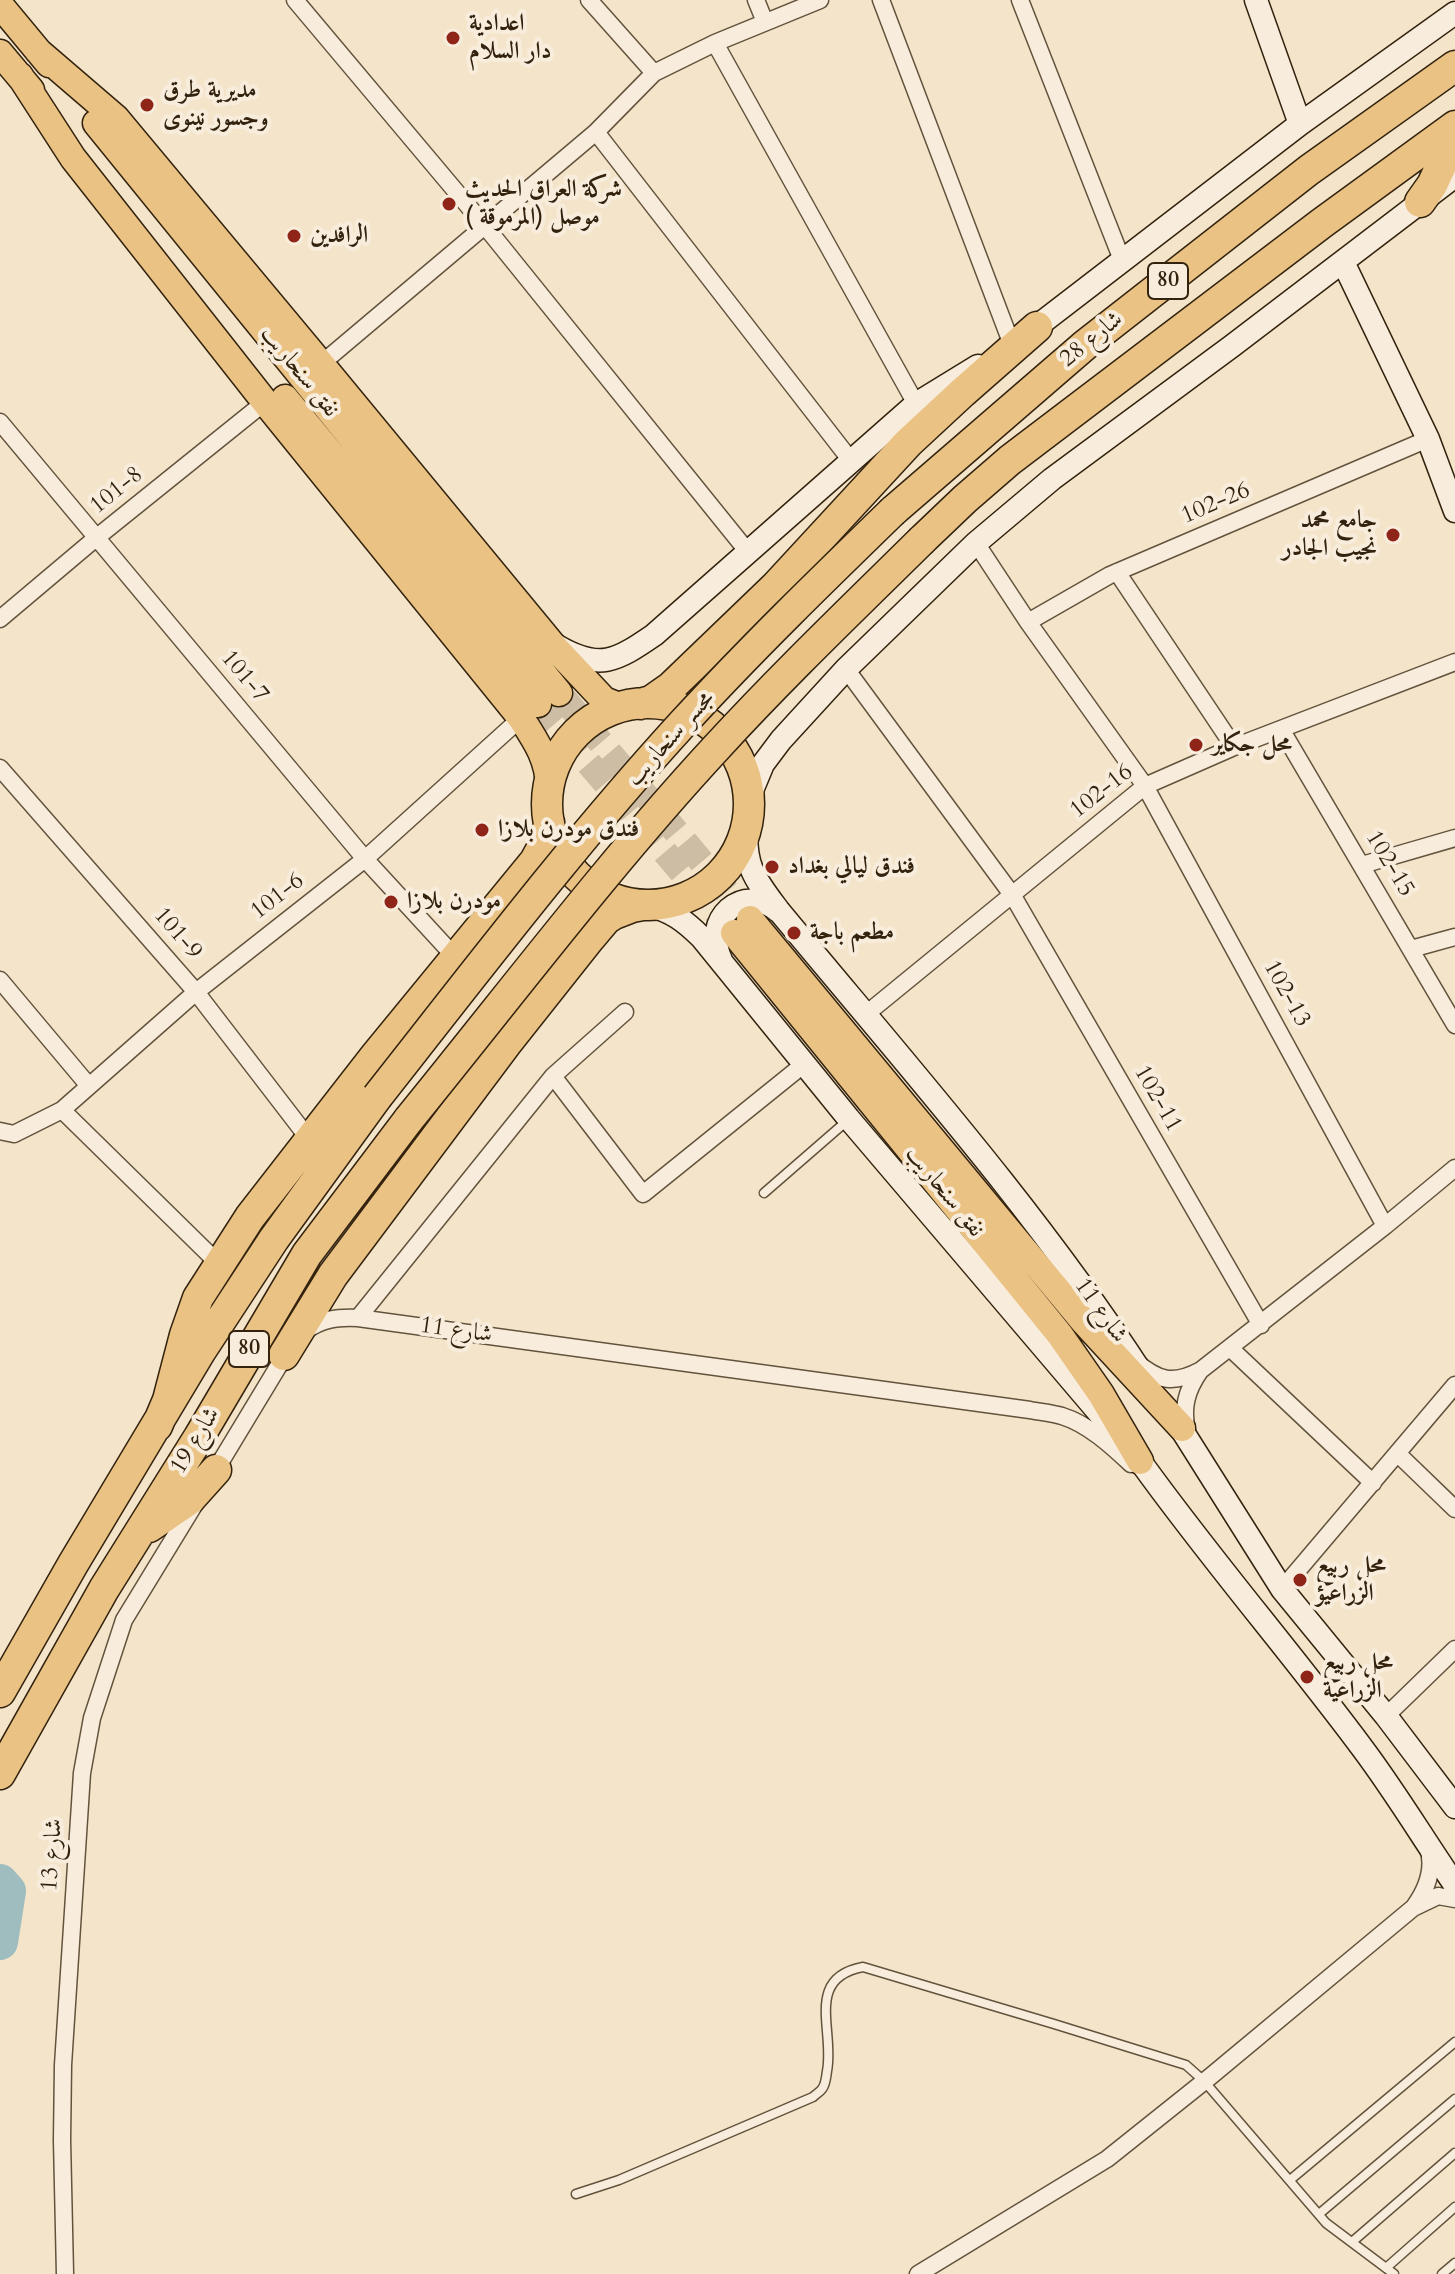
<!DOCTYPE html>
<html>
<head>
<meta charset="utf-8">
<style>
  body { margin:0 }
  canvas { display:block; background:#f4e4c9 }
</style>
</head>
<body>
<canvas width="1455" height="2274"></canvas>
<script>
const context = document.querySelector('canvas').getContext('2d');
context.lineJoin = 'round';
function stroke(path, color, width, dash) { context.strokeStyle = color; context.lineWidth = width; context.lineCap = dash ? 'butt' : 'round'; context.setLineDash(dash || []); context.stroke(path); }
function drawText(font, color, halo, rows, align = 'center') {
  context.font = font + ' Cardo,Amiri,serif'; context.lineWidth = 8; context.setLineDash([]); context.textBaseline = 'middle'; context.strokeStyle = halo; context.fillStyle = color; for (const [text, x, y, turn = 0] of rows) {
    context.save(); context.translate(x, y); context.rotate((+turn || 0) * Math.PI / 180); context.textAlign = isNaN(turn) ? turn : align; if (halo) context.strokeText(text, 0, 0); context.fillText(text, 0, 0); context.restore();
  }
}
stroke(new Path2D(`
  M0 1882 8 1891 0 1942`), '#9fbcbf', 36);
stroke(new Path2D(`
  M559 693 750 919
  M538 704 734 933`), '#cdbda4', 26, [26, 13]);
const lane = new Path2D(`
  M764 1193 848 1120
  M1290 2180 1455 2042
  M576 2194 619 2180 813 2097C816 2094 820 2092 822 2089 826 2084 826 2077 827 2071 835 2031 804 1978 863 1967L1054 2024 1186 2065 1204 2081 1326 2223 1394 2274
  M1319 2214 1455 2099
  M1352 2242 1455 2153
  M1386 2268 1455 2207
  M1442 2274 1455 2263`);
const street = new Path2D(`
  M295 0 485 226 748 552
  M589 0 654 73
  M756 0 765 22
  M881 0 1012 345
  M1020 0 1122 260
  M715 43 916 404
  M596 132 852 462
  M321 364 596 132 654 73 715 43 820 0
  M0 422 365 859 456 958
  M976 543 1028 622 1145 786 1385 1226
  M1117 572 1234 747
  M0 619 96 538 265 402
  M1028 622 1110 575 1428 439
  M846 669 1013 896 1261 1325
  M1281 729 1455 1025
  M0 768 196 992 309 1139
  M1362 865 1455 838
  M1411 949 1455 937
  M0 980 89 1086
  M865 1015 1145 786 1234 747 1455 662
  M553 1076 643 1194 803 1065
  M62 1110 220 1265
  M0 1131 14 1134 62 1110 196 992 365 859 521 718
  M358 1318 553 1076 625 1012
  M305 1331C322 1319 336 1317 358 1318L1030 1410C1040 1412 1051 1413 1062 1416 1088 1424 1112 1446 1131 1464
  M1230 1348 1373 1483
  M1135 1361C1158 1381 1173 1385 1201 1370L1385 1226 1455 1168
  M1187 1432C1182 1408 1186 1391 1200 1371
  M1398 1454 1455 1509
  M212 1476 287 1352
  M1282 1589 1455 1385
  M1386 1716 1455 1649
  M1414 1907C1427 1889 1435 1869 1428 1847
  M65 2274 62 2140 63 2065 82 1773 92 1718 124 1620 196 1502
  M918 2274 1107 2159 1211 2076 1413 1908 1438 1896 1455 1899`);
const secondary = new Path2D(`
  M1256 0 1300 124
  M1343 262 1428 439 1455 511
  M1027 334 1300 124 1455 13
  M557 646C600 671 616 661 654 635L916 404 978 366
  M748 814 753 788 763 764 781 740 846 669 976 543 1052 479 1232 346 1455 176
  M747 823C743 866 755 879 779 911 904 1062 1034 1208 1141 1372
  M648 905C672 911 685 921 702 938L849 1119 1140 1461C1211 1560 1291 1652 1363 1749 1396 1793 1424 1840 1455 1885
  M721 960C702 920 742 881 778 911
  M1173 1416 1282 1589 1386 1716 1455 1807`);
const primary = new Path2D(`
  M0 5 49 64
  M38 51 116 118 321 364 556 649 604 700 619 706H627
  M0 53 31 90
  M20 76 73 158 265 402 521 718C536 741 549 760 549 788
  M96 123 559 693
  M285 398 538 704
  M750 919 1084 1322 1182 1428
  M734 933 1060 1335 1101 1394 1140 1461`);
const highway = new Path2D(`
  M1420 202 1432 185 1455 136
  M893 511 1085 345 1309 170 1455 66
  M922 540 965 499 1010 460 1322 223 1455 126
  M547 804a101 101 0 1 1 202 0a101 101 0 1 1-202 0Z
  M640 704 651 701 671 687 776 586 908 443 963 392 1037 327
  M284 1355 333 1275 506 1044 590 938 606 919 614 914 632 907 643 905
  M157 1426 168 1400 185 1335 198 1298 250 1217 376 1055 535 861 547 839 549 822
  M149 1527 190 1499 216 1470
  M0 1692 73 1564 200 1352 274 1239 377 1097
  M0 1774 104 1589 199 1437 307 1254 409 1119`);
stroke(lane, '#63533d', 11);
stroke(street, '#63533d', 19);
stroke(secondary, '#33230e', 25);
stroke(primary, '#33230e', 29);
stroke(highway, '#33230e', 33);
stroke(lane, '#f8eddc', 8);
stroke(street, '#f8eddc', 16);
stroke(secondary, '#f8eddc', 22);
stroke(primary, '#eac284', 26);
stroke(highway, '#eac284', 30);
const highwayBridge = new Path2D(`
  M377 1097C477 970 575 841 684 722 751 649 822 580 893 511
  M409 1119C510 995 607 866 716 748 782 676 852 609 922 540`);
stroke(highwayBridge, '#33230e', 33, []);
stroke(highwayBridge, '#eac284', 30);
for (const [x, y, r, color] of [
  [453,38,8,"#8f2418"],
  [147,105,8,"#8f2418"],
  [449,204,8,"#8f2418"],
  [294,236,8,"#8f2418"],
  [1393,535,8,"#8f2418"],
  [1196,745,8,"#8f2418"],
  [482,830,8,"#8f2418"],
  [772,867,8,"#8f2418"],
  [391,902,8,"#8f2418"],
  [794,933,8,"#8f2418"],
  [1300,1580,8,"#8f2418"],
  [1307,1677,8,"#8f2418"]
]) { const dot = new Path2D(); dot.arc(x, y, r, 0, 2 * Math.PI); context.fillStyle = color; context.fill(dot); stroke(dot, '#f8eddc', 3); }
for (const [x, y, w] of [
  [1168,281,40],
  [249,1349,40]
]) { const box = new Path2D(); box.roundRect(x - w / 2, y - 18, w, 36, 6); context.fillStyle = '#f8eddc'; context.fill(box); stroke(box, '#33230e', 2); }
drawText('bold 22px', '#33230e', null, [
  ["80",1168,281],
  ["80",249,1349]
]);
drawText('bold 24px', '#33230e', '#f8eddc', [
  ["اعدادية",469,24],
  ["دار السلام",469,52],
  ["مديرية طرق",163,91],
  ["وجسور نينوى",163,119],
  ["شركة العراق الحديث",465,190],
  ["( المرموقة) موصل",465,218],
  ["الرافدين",310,236],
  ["جامع محمد",1377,521,"right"],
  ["نجيب الجادر",1377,549,"right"],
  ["محل جكاير",1212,745],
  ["فندق مودرن بلازا",498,830],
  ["فندق ليالي بغداد",788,867],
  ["مودرن بلازا",407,902],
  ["مطعم باجة",810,933],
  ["محل ربيع",1316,1566],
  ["الزراعيؤ",1316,1594],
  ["محل ربيع",1323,1663],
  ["الزراعية",1323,1691]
], 'left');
drawText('24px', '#33230e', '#f8eddc', [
  ["شارع 28",1092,340,-39],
  ["نفق سنحاريب",299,372,51],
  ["101-8",117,491,-39],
  ["102-26",1216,504,-23],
  ["101-7",244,677,50],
  ["مجسر سنحاريب",671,739,-48],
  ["102-16",1102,792,-38],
  ["102-15",1389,864,59],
  ["101-6",278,897,-38],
  ["101-9",177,934,49],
  ["102-13",1286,994,61],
  ["102-11",1157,1099,60],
  ["نفق سنحاريب",944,1192,51],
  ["شارع 11",1100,1311,55],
  ["شارع 11",456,1331,8],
  ["شارع 19",196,1441,-59],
  ["شارع 13",53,1855,-86]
]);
</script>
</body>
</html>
